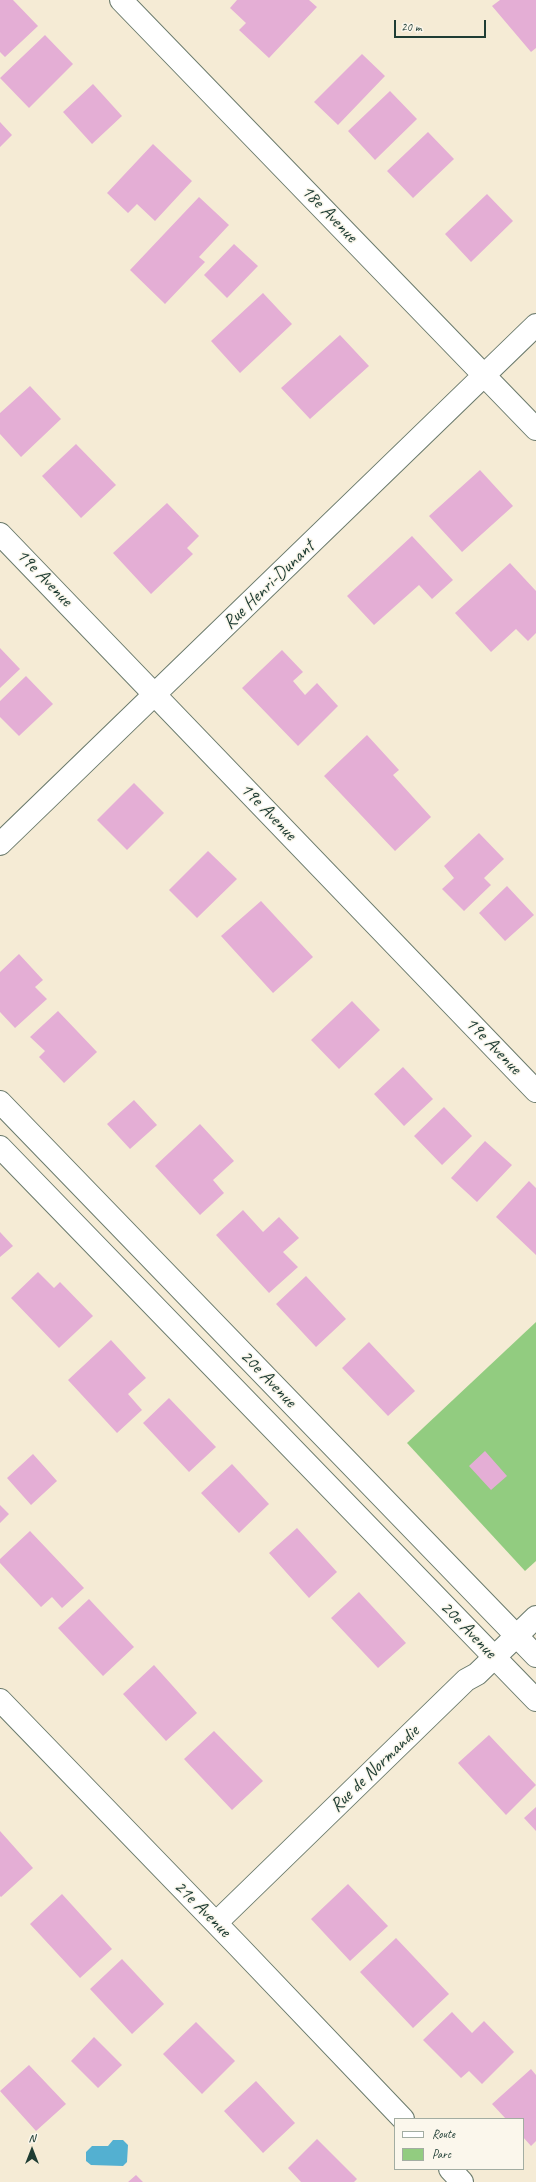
<!DOCTYPE html>
<html>
<head>
<meta charset="utf-8">
<style>
  body { margin:0 }
  #map { position:relative; width:536px; height:2182px; overflow:hidden; background:#f5ebd5; font-family:Caveat,sans-serif }
  canvas { display:block }
  .legend { position:absolute; left:394px; top:2118px; width:130px; height:52px; box-sizing:border-box; background:#fbf7ec; border:1px solid #a3ada2; margin:0; padding:5px 7px; list-style:none; font-size:12px; color:#1f3d34 }
  .legend li { display:flex; align-items:center; gap:8px; height:20px }
  .legend b { width:20px; border:1px solid #a3ada2 }
  .north { position:absolute; left:12px; top:2130px; width:40px; height:40px; -webkit-text-stroke:3px #fbf7ec; paint-order:stroke; rotate:0deg; font-size:11px; font-weight:700; line-height:16px; text-align:center; color:#1f3d34 }
  .north::after { content:''; display:block; margin:auto; width:14px; height:18px; background:#1f3d34; clip-path:polygon(50% 0,100% 100%,50% 72%,0 100%) }
  .scale { position:absolute; left:394px; top:20px; width:92px; height:18px; box-sizing:border-box; border:2px solid #1f3d34; border-top:0; padding-left:5px; font-size:12px; line-height:14px; white-space:nowrap; color:#1f3d34; -webkit-text-stroke:3px #fbf7ec; paint-order:stroke }
</style>
</head>
<body>
<div id="map">
<canvas width="536" height="2182"></canvas>
<ul class="legend">
<li><b style="height:5px;background:#fff"></b>Route</li>
<li><b style="height:11px;background:#92cc80"></b>Parc</li>
</ul>
<div class="north">N</div>
<div class="scale">20 m</div>
</div>
<script>
const context = document.querySelector('canvas').getContext('2d');
context.lineJoin = 'round';
function fill(path, color) { context.fillStyle = color; context.fill(path, 'evenodd'); }
function stroke(path, color, width, dash) { context.strokeStyle = color; context.lineWidth = width; context.lineCap = dash ? 'butt' : 'round'; context.setLineDash(dash || []); context.stroke(path); }
function drawText(font, color, halo, rows, align = 'center') {
  context.font = font + ' Caveat,sans-serif'; context.lineWidth = 3; context.setLineDash([]); context.textBaseline = 'middle'; context.strokeStyle = halo; context.fillStyle = color; for (const [text, x, y, turn = 0] of rows) {
    context.save(); context.translate(x, y); context.rotate((+turn || 0) * Math.PI / 180); context.textAlign = isNaN(turn) ? turn : align; if (halo) context.strokeText(text, 0, 0); context.fillText(text, 0, 0); context.restore();
  }
}
fill(new Path2D(`
  M536 1322V1561L525 1571 407 1443Z`), '#92cc80');
fill(new Path2D(`
  M113 2140H123L128 2145 127 2162 123 2166 91 2165 86 2161V2152L92 2146H108Z`), '#53b0d1');
fill(new Path2D(`
  M0 0H13L38 26 5 57 0 52Z
  M237 0H309L317 7 269 58 239 30 246 23 230 8Z
  M500 0H536V48L531 52 492 6Z
  M45 35 73 64 29 108 0 78Z
  M362 54 385 76 338 125 314 102Z
  M93 84 122 116 92 144 63 112Z
  M390 91 417 119 375 160 348 131Z
  M0 122 12 135 0 147Z
  M428 132 454 159 413 198 387 171Z
  M153 144 192 181 155 221 137 204 128 213 107 193Z
  M487 194 513 221 471 262 445 234Z
  M199 197 229 225 199 257 205 262 165 304 130 270Z
  M234 244 258 266 227 298 204 275Z
  M263 293 292 324 240 373 211 341Z
  M340 335 369 366 310 419 281 388Z
  M30 386 61 419 21 457 0 434V413Z
  M76 444 116 485 81 518 42 476Z
  M480 470 513 506 462 552 429 516Z
  M167 503 199 536 187 548 193 554 151 594 113 553Z
  M412 536 453 580 432 599 419 585 374 625 347 596Z
  M510 563 536 591V633L528 641 516 629 491 652 455 613Z
  M0 648 20 669 0 688Z
  M282 650 303 672 293 681 305 695 317 683 338 706 298 746 242 688Z
  M26 676 53 704 19 736 0 717V701Z
  M367 735 399 770 393 775 431 817 395 851 324 776Z
  M134 783 164 813 127 850 97 820Z
  M479 833 504 859 484 878 491 885 464 911 442 889 454 878 444 866Z
  M208 851 237 879 197 918 169 890Z
  M507 886 534 915 505 941 479 913Z
  M261 901 313 957 273 993 221 936Z
  M19 954 43 980 35 987 47 999 15 1028 0 1012V972Z
  M352 1001 380 1030 339 1069 311 1040Z
  M58 1011 97 1052 64 1083 39 1057 45 1051 30 1037Z
  M403 1067 433 1099 404 1126 374 1094Z
  M134 1100 157 1125 130 1149 107 1124Z
  M444 1107 472 1136 442 1165 414 1136Z
  M200 1124 234 1161 213 1180 224 1193 200 1215 155 1166Z
  M485 1141 512 1165 477 1202 451 1178Z
  M529 1181 536 1188V1255L496 1217Z
  M243 1210 263 1232 279 1217 299 1238 283 1252 298 1267 269 1293 216 1235Z
  M0 1232 13 1246 0 1257Z
  M38 1272 54 1288 60 1282 93 1316 59 1348 11 1298Z
  M306 1276 346 1319 316 1347 276 1304Z
  M111 1340 146 1378 128 1394 142 1410 117 1433 68 1380Z
  M369 1342 415 1391 388 1416 342 1368Z
  M169 1398 216 1447 189 1472 143 1423Z
  M485 1451 507 1476 491 1490 469 1466Z
  M33 1454 57 1481 31 1505 7 1478Z
  M232 1464 269 1504 239 1533 201 1493Z
  M0 1505 9 1514 0 1523Z
  M297 1528 337 1572 309 1598 269 1553Z
  M30 1531 84 1588 62 1608 52 1597 41 1607 0 1563V1559Z
  M359 1592 406 1643 378 1668 331 1618Z
  M89 1599 134 1647 103 1676 58 1628Z
  M154 1665 197 1713 166 1741 123 1694Z
  M214 1731 263 1781 232 1810 184 1759Z
  M489 1735 536 1785 506 1815 458 1763Z
  M536 1807V1831L524 1818Z
  M0 1831 33 1868 1 1897 0 1896Z
  M348 1884 388 1926 350 1961 311 1919Z
  M62 1894 112 1949 80 1978 30 1924Z
  M396 1938 449 1994 413 2028 360 1972Z
  M122 1959 164 2004 132 2034 90 1989Z
  M452 2012 472 2033 484 2021 514 2052 482 2084 469 2071 461 2078 423 2040Z
  M196 2022 235 2061 202 2094 163 2054Z
  M94 2037 122 2065 98 2088 71 2061Z
  M29 2065 66 2104 36 2131 0 2091Z
  M531 2069 536 2075V2141L531 2146 523 2137V2119H506L492 2104Z
  M256 2081 295 2123 263 2153 224 2111Z
  M317 2139 357 2179 354 2182H301L288 2168Z
  M136 2175 143 2182H128Z`), '#e4aed5');
const minor = new Path2D(`
  M121 0 536 429
  M0 534 536 1091
  M0 844 536 325
  M0 1700 239 1947 403 2119
  M216 1923 466 1680 477 1674 536 1617
  M450 2169 462 2182`);
const tertiary = new Path2D(`
  M0 1102 536 1656
  M0 1147 536 1700`);
stroke(minor, '#6a7a6c', 24);
stroke(tertiary, '#6a7a6c', 24);
stroke(minor, '#fff', 22);
stroke(tertiary, '#fff', 22);
drawText('19px', '#1f3d34', '#fbf7ec', [
  ["18e Avenue",329,214,46],
  ["19e Avenue",44,578,46],
  ["Rue Henri-Dunant",269,585,-44],
  ["19e Avenue",268,812,46],
  ["19e Avenue",493,1046,46],
  ["20e Avenue",268,1379,46],
  ["20e Avenue",468,1630,46],
  ["Rue de Normandie",375,1769,-44],
  ["21e Avenue",202,1909,45]
]);
</script>
</body>
</html>
